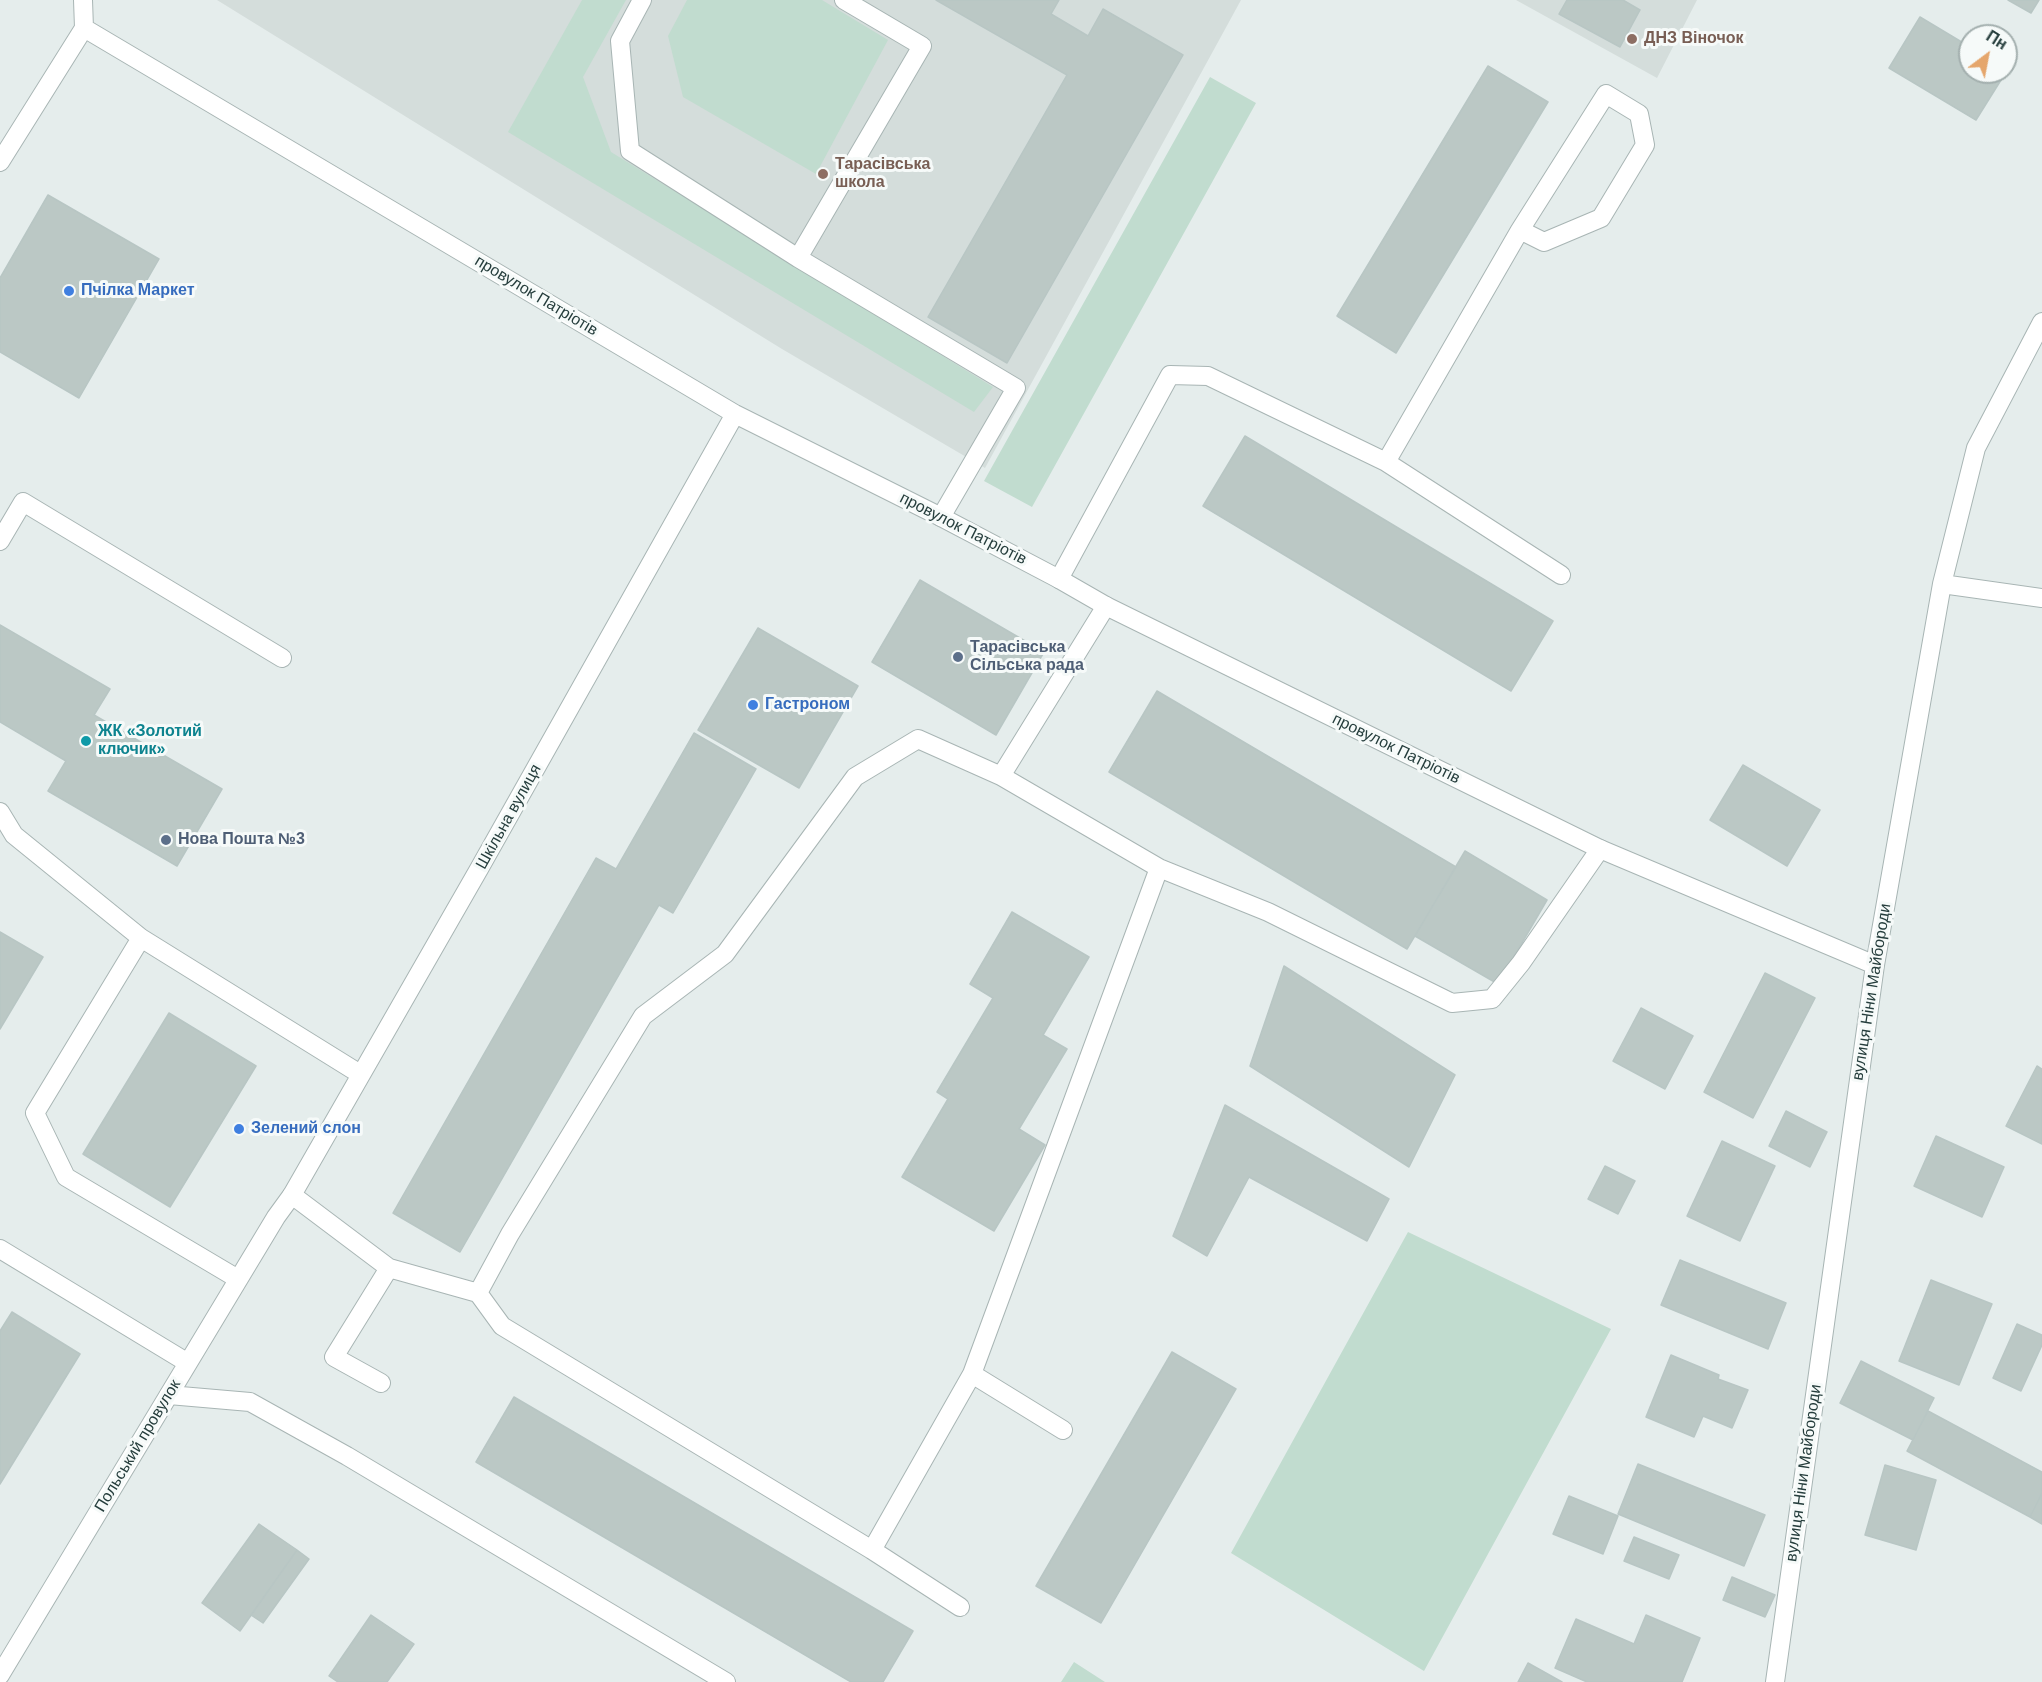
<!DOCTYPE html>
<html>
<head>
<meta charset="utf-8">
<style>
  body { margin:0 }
  #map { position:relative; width:2042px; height:1682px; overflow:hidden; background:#e5edec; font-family:Arial,sans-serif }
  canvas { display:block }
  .north { position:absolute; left:1958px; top:24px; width:60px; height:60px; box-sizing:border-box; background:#f6faf9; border:2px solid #a3afae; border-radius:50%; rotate:32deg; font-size:16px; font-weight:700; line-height:24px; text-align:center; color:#263e3d }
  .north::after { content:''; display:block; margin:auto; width:21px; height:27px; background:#e5a66c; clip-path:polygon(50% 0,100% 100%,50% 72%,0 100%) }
</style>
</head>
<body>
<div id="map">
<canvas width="2042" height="1682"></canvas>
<div class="north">Пн</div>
</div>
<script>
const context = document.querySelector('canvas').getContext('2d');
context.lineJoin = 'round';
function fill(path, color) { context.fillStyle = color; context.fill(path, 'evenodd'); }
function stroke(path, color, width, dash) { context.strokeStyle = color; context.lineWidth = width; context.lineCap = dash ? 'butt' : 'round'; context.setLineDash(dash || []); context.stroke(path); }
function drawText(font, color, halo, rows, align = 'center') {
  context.font = font + ' Arial,sans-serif'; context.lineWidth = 6; context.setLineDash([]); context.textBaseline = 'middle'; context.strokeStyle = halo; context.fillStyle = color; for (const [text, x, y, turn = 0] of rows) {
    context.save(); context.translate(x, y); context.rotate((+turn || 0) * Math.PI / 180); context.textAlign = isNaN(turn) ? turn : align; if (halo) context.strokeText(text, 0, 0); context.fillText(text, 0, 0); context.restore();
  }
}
fill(new Path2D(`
  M217 0H1241L985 468 782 349Z
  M1516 0H1697L1657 78Z`), '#d4dddb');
fill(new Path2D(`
  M582 0H626L583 77 611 152 993 387 974 412 508 132Z
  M687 0H822L888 40 816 174 683 97 668 36Z
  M1210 77 1256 103 1032 507 984 481Z
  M1408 1232 1611 1329 1424 1671 1231 1553Z
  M1074 1662 1105 1682H1061Z`), '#c1dccf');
const building = new Path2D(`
  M936 0H1059L1051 14 1088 36 1103 9 1183 55 1007 363 928 317 1067 75Z
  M1567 0H1623L1640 10 1620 47 1559 14Z
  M2008 0H2039L2031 13Z
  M1920 17 1970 47V72H2006L1976 120 1889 68Z
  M1488 66 1548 102 1396 353 1337 316Z
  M48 195 159 259 79 398 0 352V278Z
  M1245 436 1553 621 1511 691 1203 506Z
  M920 580 1044 652 996 735 872 662Z
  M0 625 110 689 94 715 222 789 177 866 48 791 66 761 0 722Z
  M758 628 858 686 799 788 698 730Z
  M1157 691 1456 867 1407 949 1109 772Z
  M694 733 756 769 673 913 659 905 460 1252 393 1213 596 858 616 869Z
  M1743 765 1820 810 1787 866 1710 820Z
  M1465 851 1547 900 1498 984 1415 936Z
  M1012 912 1089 957 1043 1035 1067 1049 1019 1129 1045 1145 994 1231 902 1177 948 1099 937 1092 993 998 970 984Z
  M0 932 43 957 0 1029Z
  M1284 966 1455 1075 1409 1167 1250 1066Z
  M1765 973 1815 998 1753 1118 1704 1092Z
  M1641 1008 1693 1036 1665 1089 1613 1061Z
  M169 1013 256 1066 170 1207 83 1154Z
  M2037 1066 2042 1069V1144L2006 1126Z
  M1225 1105 1389 1199 1367 1241 1249 1177 1207 1256 1173 1236Z
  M1786 1111 1827 1132 1810 1167 1769 1146Z
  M1936 1136 2004 1167 1982 1217 1914 1186Z
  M1722 1141 1775 1166 1740 1241 1687 1216Z
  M1605 1166 1635 1181 1618 1214 1588 1199Z
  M1680 1260 1786 1303 1768 1349 1661 1305Z
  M1931 1280 1992 1304 1959 1385 1899 1361Z
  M12 1312 80 1354 0 1484V1331Z
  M2017 1324 2042 1335V1345L2021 1391 1993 1378Z
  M1172 1352 1236 1389 1101 1623 1036 1586Z
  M1671 1355 1719 1375 1718 1379 1748 1390 1732 1428 1703 1416 1694 1437 1646 1417Z
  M1861 1361 1934 1398 1913 1440 1840 1403Z
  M514 1397 913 1631 883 1682H851L476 1462Z
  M1928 1411 2042 1472V1493L2030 1517 1907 1451Z
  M1638 1464 1765 1515 1744 1566 1618 1514Z
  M1885 1465 1936 1480 1916 1550 1865 1535Z
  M2042 1493V1524L2030 1517Z
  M1569 1496 1618 1516 1603 1554 1553 1534Z
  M259 1524 297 1550 240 1631 202 1603Z
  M1634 1537 1679 1555 1669 1579 1624 1561Z
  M297 1550 309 1559 263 1623 251 1615Z
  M1732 1577 1775 1595 1765 1617 1723 1600Z
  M371 1615 414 1644 387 1682H338L329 1676Z
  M1646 1615 1700 1638 1682 1682H1587L1555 1668 1576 1619 1634 1644Z
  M1528 1663 1562 1682H1518Z`);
fill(building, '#bbc8c5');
stroke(building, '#b8c6c4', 1.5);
const service = new Path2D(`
  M642 0 620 41 630 151 798 258 1016 388 941 517
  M798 258 922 46 844 0
  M1386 462 1561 575
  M1059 579 1170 375 1208 376 1386 462 1520 230 1606 94 1639 114 1645 145 1601 218 1544 242 1520 230
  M1106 606 1001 776 1159 868 1268 912 1452 1003 1492 999 1521 963 1600 849
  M292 1195 389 1268 478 1293
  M972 1374 872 1550 502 1326 478 1293 510 1234 643 1016 725 954 855 777 918 739 1001 776
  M381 1383 334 1357 389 1268
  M169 1395 250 1402 347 1456 726 1682
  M1063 1430 972 1374 1159 868
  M872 1550 960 1607`);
const minor = new Path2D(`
  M83 0 84 28
  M84 28 735 414 941 517 1059 579 1106 606 1600 849 1875 965
  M0 162 84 28
  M0 541 23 502 282 658
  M1942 584 2042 598
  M0 812 14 835 141 938 360 1074
  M141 938 35 1113 66 1177 238 1279
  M0 1249 188 1363
  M0 1675 276 1217 292 1195 479 869 735 414
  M1775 1682 1875 965 1942 584 1976 448 2042 322`);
stroke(service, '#a8b5b4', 20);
stroke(minor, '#a8b5b4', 20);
stroke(service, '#fff', 18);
stroke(minor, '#fff', 18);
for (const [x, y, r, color] of [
  [1632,39,6,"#8d6e63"],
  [823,174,6,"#8d6e63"],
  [69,291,6,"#3f7fe0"],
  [958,657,6,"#5c6f8a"],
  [753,705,6,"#3f7fe0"],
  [86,741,6,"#0f9aa8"],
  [166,840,6,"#5c6f8a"],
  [239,1129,6,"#3f7fe0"]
]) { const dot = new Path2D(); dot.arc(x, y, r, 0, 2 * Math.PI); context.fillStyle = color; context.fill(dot); stroke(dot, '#f6faf9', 2); }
drawText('bold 16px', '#785e54', '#f6faf9', [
  ["ДНЗ Віночок",1644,39],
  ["Тарасівська",835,165],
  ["школа",835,183]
], 'left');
drawText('bold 16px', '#366cbe', '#f6faf9', [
  ["Пчілка Маркет",81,291],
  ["Гастроном",765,705],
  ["Зелений слон",251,1129]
], 'left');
drawText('16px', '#263e3d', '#f6faf9', [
  ["провулок Патріотів",536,296,31],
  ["провулок Патріотів",963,529,27],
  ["провулок Патріотів",1396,749,26],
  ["Шкільна вулиця",509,817,-61],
  ["вулиця Ніни Майбороди",1872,992,-81],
  ["Польський провулок",138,1446,-59],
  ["вулиця Ніни Майбороди",1804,1473,-82]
]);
drawText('bold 16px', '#4e5e75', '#f6faf9', [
  ["Тарасівська",970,648],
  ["Сільська рада",970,666],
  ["Нова Пошта №3",178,840]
], 'left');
drawText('bold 16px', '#0d838f', '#f6faf9', [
  ["ЖК «Золотий",98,732],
  ["ключик»",98,750]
], 'left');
</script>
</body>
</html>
